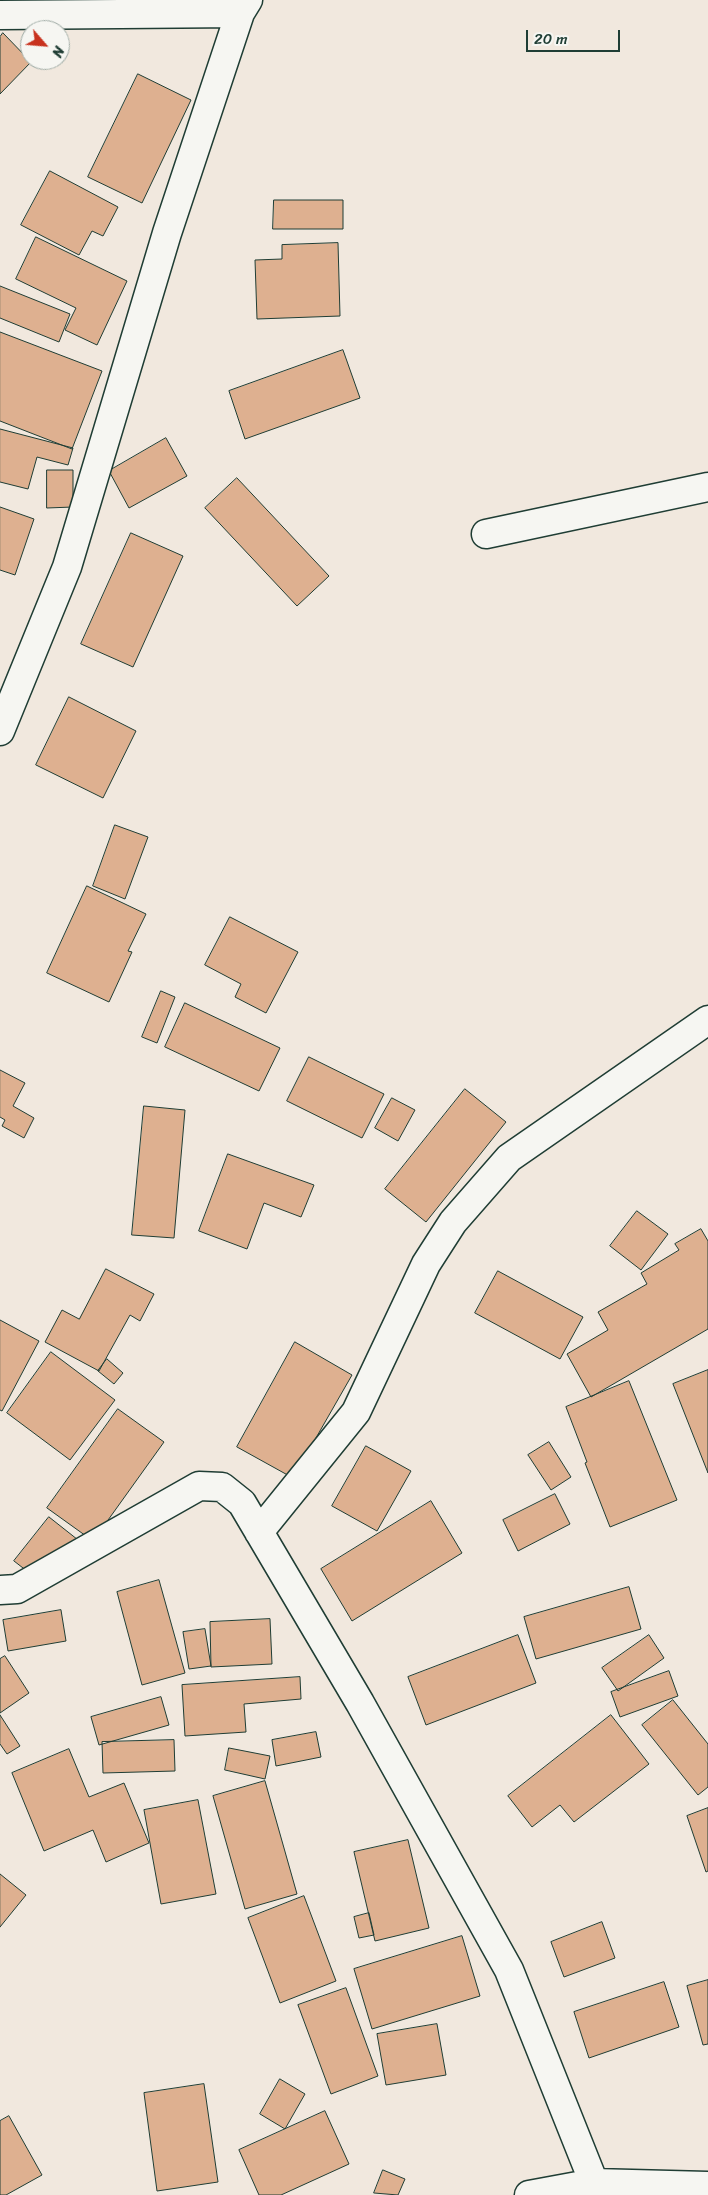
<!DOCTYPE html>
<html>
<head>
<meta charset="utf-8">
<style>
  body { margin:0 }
  #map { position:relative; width:708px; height:2195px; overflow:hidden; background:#f1e8de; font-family:Sriracha,sans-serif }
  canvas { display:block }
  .north { position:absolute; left:20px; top:20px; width:50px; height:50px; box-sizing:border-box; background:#f6f6f2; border:1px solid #a0aca6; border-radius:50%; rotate:117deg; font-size:14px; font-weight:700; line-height:20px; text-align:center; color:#1f3d34 }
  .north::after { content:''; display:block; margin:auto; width:18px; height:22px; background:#c8321e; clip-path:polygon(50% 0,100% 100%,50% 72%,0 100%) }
  .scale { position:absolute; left:526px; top:30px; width:94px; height:22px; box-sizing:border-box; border:2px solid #1f3d34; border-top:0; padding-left:6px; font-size:15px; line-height:18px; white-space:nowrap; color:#1f3d34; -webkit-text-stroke:4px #f6f6f2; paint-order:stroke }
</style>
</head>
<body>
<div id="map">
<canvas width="708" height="2195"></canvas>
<div class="north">N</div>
<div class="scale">20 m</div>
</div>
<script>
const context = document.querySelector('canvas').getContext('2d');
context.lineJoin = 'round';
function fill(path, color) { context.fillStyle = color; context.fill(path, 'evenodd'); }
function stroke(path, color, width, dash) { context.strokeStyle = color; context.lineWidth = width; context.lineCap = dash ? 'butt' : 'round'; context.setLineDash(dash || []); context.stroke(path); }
const building = new Path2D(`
  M3 33 31 62 0 94V37Z
  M138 74 191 100 142 203 88 177Z
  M50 171 118 207 103 236 92 231 79 255 21 225Z
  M274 200H343V229H273Z
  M36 237 127 281 97 345 65 330 76 308 16 279Z
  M338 243 340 316 257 319 255 260 282 259V245Z
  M0 286 70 314 59 342 0 318Z
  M0 332 102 371 72 449 0 421Z
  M343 350 360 398 245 439 229 391Z
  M0 429 73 448 68 465 37 457 28 489 0 482Z
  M166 438 187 476 129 508 109 471Z
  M47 470H73V507L47 508Z
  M237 478 329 576 297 606 205 508Z
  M0 507 34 519 15 575 0 570Z
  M131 533 183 556 133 667 81 644Z
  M69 697 136 731 103 798 36 765Z
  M115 825 148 837 125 899 93 886Z
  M87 886 146 914 128 951 132 952 109 1002 47 973Z
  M230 917 298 952 266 1013 235 997 241 984 205 965Z
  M161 991 175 997 157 1043 142 1037Z
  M185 1003 280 1048 259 1091 165 1047Z
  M309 1057 384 1094 362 1138 287 1101Z
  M0 1070 25 1083 13 1106 34 1118 24 1138 2 1126 5 1120 0 1117Z
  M465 1089 506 1122 426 1222 385 1189Z
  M392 1098 415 1110 398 1141 375 1128Z
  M144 1106 185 1110 174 1238 132 1235Z
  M228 1154 314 1185 301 1217 264 1203 247 1249 199 1231Z
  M637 1211 668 1234 641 1270 610 1246Z
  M701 1229 708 1241V1329L591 1397 567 1354 608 1330 598 1312 647 1284 641 1273 679 1250 675 1244Z
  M106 1269 154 1294 140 1321 130 1315 99 1371 45 1342 62 1310 79 1319Z
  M498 1271 583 1317 560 1359 475 1313Z
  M0 1320 39 1341 2 1411 0 1410Z
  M295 1342 352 1375 293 1478 237 1447Z
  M51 1352 115 1400 70 1460 7 1413Z
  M107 1359 123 1373 114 1384 98 1371Z
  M708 1370V1473L673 1384Z
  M629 1381 677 1500 610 1527 585 1463 587 1462 566 1407Z
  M118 1409 164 1442 93 1541 47 1508Z
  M549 1442 571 1477 551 1490 528 1455Z
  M366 1446 411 1471 377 1531 332 1506Z
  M555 1494 570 1524 518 1551 503 1520Z
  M431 1501 462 1553 352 1621 321 1569Z
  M49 1517 87 1547 32 1575 14 1561Z
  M159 1580 185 1673 142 1685 117 1592Z
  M629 1587 641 1629 536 1659 524 1617Z
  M61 1610 66 1641 8 1651 3 1620Z
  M270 1619 272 1664 211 1667 210 1622Z
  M205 1629 211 1666 189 1669 183 1632Z
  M518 1635 536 1683 426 1725 408 1677Z
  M649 1635 664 1658 618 1691 602 1668Z
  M5 1656 29 1693 0 1713V1659Z
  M669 1671 678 1696 620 1717 611 1692Z
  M300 1677 301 1699 244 1704 246 1732 185 1736 182 1685Z
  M161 1697 169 1725 99 1745 91 1717Z
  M673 1700 708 1744V1787L698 1795 642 1725Z
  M0 1715 20 1746 7 1754 0 1744Z
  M611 1715 649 1764 574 1822 560 1805 532 1827 508 1796Z
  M316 1732 321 1757 276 1766 272 1740Z
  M174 1740 175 1771 103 1773 102 1742Z
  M229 1748 270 1756 265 1779 225 1770Z
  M69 1749 89 1797 124 1783 149 1843 106 1862 93 1830 44 1851 12 1773Z
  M265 1781 297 1894 245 1909 213 1796Z
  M198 1800 216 1894 161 1904 144 1810Z
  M708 1808V1871L706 1872 687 1816Z
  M408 1840 429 1928 375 1941 354 1852Z
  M0 1874 26 1895 0 1927Z
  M304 1896 336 1981 280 2003 248 1918Z
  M369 1913 374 1935 359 1938 354 1917Z
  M602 1922 615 1958 564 1977 551 1942Z
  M462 1936 480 1996 372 2029 354 1969Z
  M708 1980V2044L703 2045 687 1986Z
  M664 1982 679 2027 589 2058 574 2012Z
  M346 1988 378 2076 331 2094 298 2005Z
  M437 2024 446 2075 386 2085 377 2034Z
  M280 2079 305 2094 285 2129 260 2114Z
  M204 2084 218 2182 157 2191 144 2093Z
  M325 2111 349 2164 281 2195H259L239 2150Z
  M9 2116 42 2175 6 2195H0V2121Z
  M383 2170 405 2179 398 2195 374 2193Z`);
fill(building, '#deb090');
stroke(building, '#1f3d34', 1);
const street = new Path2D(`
  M0 15 240 13
  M486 534 708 487
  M0 731 67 567 167 233 240 13 248 0
  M259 1532 356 1412 426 1264 453 1222 509 1158 708 1020
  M0 1590 17 1589 199 1486 222 1487 242 1503 360 1703 509 1970 594 2183
  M529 2195 594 2183 708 2186`);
stroke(street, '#1f3d34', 31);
stroke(street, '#f6f6f2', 28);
</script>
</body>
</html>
